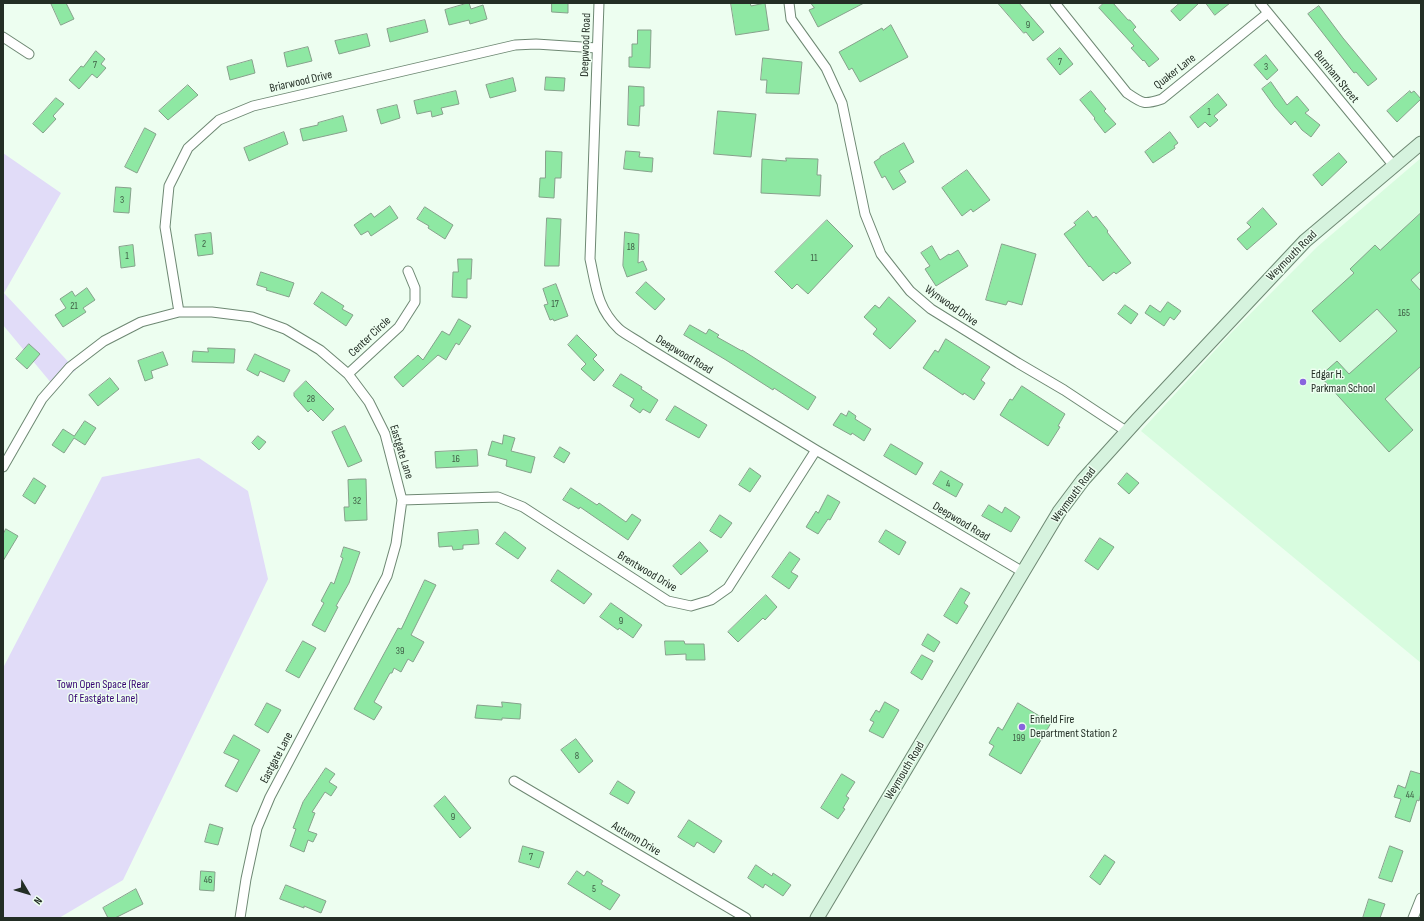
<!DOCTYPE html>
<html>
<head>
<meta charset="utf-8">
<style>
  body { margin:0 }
  #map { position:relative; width:1424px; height:921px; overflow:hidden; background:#edfef0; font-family:"Sofia Sans Condensed",sans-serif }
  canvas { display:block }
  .frame { position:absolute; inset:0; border:4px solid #232e25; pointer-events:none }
  .north { position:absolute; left:8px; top:873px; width:40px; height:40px; -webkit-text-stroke:3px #edfef0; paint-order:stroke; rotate:128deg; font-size:11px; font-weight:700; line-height:16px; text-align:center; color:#232e25 }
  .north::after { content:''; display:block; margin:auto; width:14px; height:18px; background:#232e25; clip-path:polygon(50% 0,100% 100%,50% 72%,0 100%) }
</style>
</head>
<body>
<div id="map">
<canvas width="1424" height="921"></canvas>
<div class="frame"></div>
<div class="north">N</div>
</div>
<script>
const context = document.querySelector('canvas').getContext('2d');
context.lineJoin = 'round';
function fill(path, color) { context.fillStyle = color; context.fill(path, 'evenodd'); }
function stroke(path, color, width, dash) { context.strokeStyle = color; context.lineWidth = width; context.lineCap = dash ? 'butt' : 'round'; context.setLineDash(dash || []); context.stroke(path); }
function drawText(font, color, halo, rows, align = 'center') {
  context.font = font + ' "Sofia Sans Condensed",sans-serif'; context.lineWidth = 3; context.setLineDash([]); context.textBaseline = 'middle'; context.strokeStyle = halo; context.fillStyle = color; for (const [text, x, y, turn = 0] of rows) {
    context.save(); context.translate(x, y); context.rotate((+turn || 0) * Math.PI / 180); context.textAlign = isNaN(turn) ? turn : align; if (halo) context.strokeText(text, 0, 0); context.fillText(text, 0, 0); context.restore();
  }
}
fill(new Path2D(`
  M1421 158V663L1141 431 1231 333 1317 247Z`), '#d8fcdf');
fill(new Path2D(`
  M3 153 61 193 4 293 76 370 68 376 57 390 3 325Z
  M199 458 248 491 268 579 123 880 59 918H3V668L102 477Z`), '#e1dcf8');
const building = new Path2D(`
  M51 3H66L74 19 61 25Z
  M469 3 471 9 483 5 487 19 470 24 469 20 449 25 445 10Z
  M552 3H568V13L552 12Z
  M731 3H750L751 6 765 3 769 30 736 35Z
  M811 3H864L818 27 809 10 814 8Z
  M998 3H1019L1044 32 1033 41 1026 32 1024 33Z
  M1104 3H1113L1128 20H1130L1136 27 1133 30 1159 59 1149 67 1144 60 1143 61 1131 48 1134 46 1099 8Z
  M1180 3H1199L1180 21 1171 11Z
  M1206 3H1230L1215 15Z
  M1319 6 1343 38 1377 79 1368 86 1356 72 1354 73 1308 14Z
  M425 20 428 32 390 42 387 29Z
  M891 25 908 57 860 82 852 68 849 70 839 52 882 28 883 30Z
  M638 30H651L650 68 629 67V57H632V44H637Z
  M367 34 370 46 339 54 335 41Z
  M308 47 312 61 287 67 284 53Z
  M1060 48 1073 64 1060 75 1047 59Z
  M96 51 105 59 101 64 106 68 97 78 92 74 79 89 69 80 81 66 83 67Z
  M1266 55 1278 70 1267 80 1254 65Z
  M763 58 802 62 799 94 766 93 767 80H761Z
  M252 60 255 73 230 80 227 67Z
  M546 77 565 78 564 91 545 90Z
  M513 78 516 91 490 98 486 85Z
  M1271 82 1287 105 1297 96 1309 110 1305 113 1320 125 1311 137 1302 130 1295 121 1291 125 1275 107 1262 89Z
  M188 85 198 95 168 120 159 111Z
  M629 86 644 87V106H640L639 126 628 125Z
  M456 91 459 104 441 108 443 114 432 117 431 111 417 114 414 101Z
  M1091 91 1106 109 1104 111 1116 124 1105 133 1094 119 1095 118 1080 100Z
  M1410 91 1411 93 1414 91 1421 99 1397 122 1387 111Z
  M1218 94 1227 105 1214 116 1218 120 1210 127 1205 122 1198 128 1190 117Z
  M56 98 64 104 53 116 56 119 43 133 33 124Z
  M397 105 400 118 381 124 377 110Z
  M718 111 756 114 751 157 714 154Z
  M343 116 347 131 303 141 300 129 318 125V123Z
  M145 128 156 134 137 173 125 167Z
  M284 132 288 144 249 161 244 148Z
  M1170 132 1178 143 1174 146 1175 148 1153 163 1145 152Z
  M904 143 914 162 899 171 906 182 893 190 885 176 882 178 874 162 880 158V157Z
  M546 151 562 152 561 178H555L554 198 539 197 540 178H545Z
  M626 151 640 152 639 157 653 158 652 172 624 169Z
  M1339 153 1347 162 1322 186 1313 175Z
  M786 158 818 159 817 175H821L820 196 761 193 762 159 786 161Z
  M967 170 990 200 973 212 971 209 962 216 942 188Z
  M116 187 131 188 129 213 114 212Z
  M390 206 398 218 371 236 368 231 361 235 354 225 371 213 374 217Z
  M425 207 453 225 445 239 428 228 429 226 417 219Z
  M1263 208 1277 224 1247 250 1237 239 1251 227 1247 223Z
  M1088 211 1093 218 1096 216 1108 231 1107 232 1131 263 1116 274 1114 272 1103 281 1090 266 1089 267 1064 234 1076 225 1074 223Z
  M1421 213V271L1411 280 1421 291V366L1385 399 1413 430 1389 452 1320 376 1337 361 1349 374 1397 331 1377 309 1340 342 1312 311 1354 273 1350 269 1375 245 1380 250Z
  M547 218 561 219 559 266H545Z
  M827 220 853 246 808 294 797 284 792 289 775 272Z
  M625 232 639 234 638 263 643 261 647 270 627 277 623 266Z
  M211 233 213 254 198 256 195 235Z
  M1002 244 1036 254 1022 305 1008 301 1006 305 986 300Z
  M133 245 135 266 121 268 119 247Z
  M932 246 940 260 949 254 950 255 958 250 968 266 936 286 925 269 930 266 921 253Z
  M458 259H472L471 279H467V298L452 297 453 272H458Z
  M261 272 294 283 289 297 266 290 267 288 257 285Z
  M646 282 665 299 655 310 636 293Z
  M556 284 568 316 554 321 553 319 550 320 544 305 548 304 543 289Z
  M87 288 95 300 83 308 86 312 63 327 55 315 66 308 60 299 72 291 75 296Z
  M322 292 344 306 342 309 353 315 346 326 314 304Z
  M889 297 916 321 890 349 873 334 877 329 864 317 875 305 879 308Z
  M1168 302 1181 311 1174 320 1170 317 1164 326 1145 313 1150 305 1160 312Z
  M1125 305 1138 314 1131 324 1118 314Z
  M459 319 471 326 459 345 456 343 446 360 438 355 403 387 394 377 418 355 423 360 442 331 449 335Z
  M690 325 706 334 709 329 719 335 717 337 742 351V350L816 397 808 410 774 388 773 390 726 360 684 335Z
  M577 335 597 355 593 359 604 370 594 381 581 369 586 364 568 345Z
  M946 339 990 367 981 380 985 383 974 400 964 393 963 395 923 368 935 350 938 352Z
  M29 344 40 354 27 369 16 359Z
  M208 348 235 349 234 363 192 362 193 351 208 352Z
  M163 352 168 365 151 371 153 378 145 381 138 361Z
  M255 354 290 370 284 382 260 371 258 376 247 370Z
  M621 374 642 387 641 389 658 400 650 413 643 409 640 413 630 406 634 399 613 386Z
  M110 378 119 389 98 406 89 395Z
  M306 381 334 409 323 421 311 409 308 412 294 396V393Z
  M1022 386 1065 414 1058 426 1060 427 1048 446 1000 415 1010 399 1012 400Z
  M675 406 707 425 699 438 666 420Z
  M849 411 856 416 855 419 871 429 864 441 852 433 851 435 833 425 841 413 846 416Z
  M85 421 96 428 85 445 74 438 64 453 52 445 63 429 74 436Z
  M345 426 362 461 348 467 332 432Z
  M504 435 515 438 511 451 535 457 531 473 506 466 507 460 488 455 492 441 502 444Z
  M258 436 266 442 259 450 252 443Z
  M891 444 923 463 916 475 884 456Z
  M560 447 570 453 564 463 554 457Z
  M477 450 478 466 436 468 435 452Z
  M750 468 761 476 750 492 739 485Z
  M941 471 963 484 956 497 933 484Z
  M1127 473 1139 483 1129 494 1118 484Z
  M34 478 46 486 35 504 23 496Z
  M360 479H366L367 520 345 521 344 507H349L348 480Z
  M571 488 597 505 599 503 626 522 632 514 641 520 628 540 580 507 579 509 563 500Z
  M828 495 840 502 830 520 828 519 818 534 806 527 816 511 818 513Z
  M989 505 1002 513 1005 507 1020 517 1011 532 982 516Z
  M720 515 732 523 721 538 710 531Z
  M6 529 18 536 3 561V535Z
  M478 530 479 544 463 545V549L453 550 452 546 439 547 438 533Z
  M886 530 906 542 899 555 879 542Z
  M505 532 526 548 518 559 496 544Z
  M1100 538 1114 547 1098 570 1085 561Z
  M700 542 708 551 681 575 673 566Z
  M344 547 360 552 349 583 336 606 338 607 325 632 312 625 324 603 321 601 331 582 334 584 343 558 341 557Z
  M790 552 800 559 791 572 798 576 789 589 772 577Z
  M558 570 592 594 584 604 551 581Z
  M425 580 436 585 411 635 424 642 413 662 408 659 401 672 394 668 392 673H390L374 702 382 707 374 720 354 709 398 628 401 629Z
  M961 588 970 593 964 603 968 606 957 624 944 616Z
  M766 595 777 607 765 620 763 618 738 642 728 632Z
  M611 603 642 625 633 638 619 628 618 630 600 617Z
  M928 634 940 642 934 652 922 645Z
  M303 641 316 648 299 678 286 671Z
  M665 641H684L685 644H704L705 660H686V654L666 655Z
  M922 655 933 661 922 680 911 673Z
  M502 702 521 704 520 719 502 718V720L475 718 477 705 502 707Z
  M885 702 899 710 883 738 869 731 874 722 870 720 876 710 879 712Z
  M267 703 281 710 268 733 255 725Z
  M1018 703 1051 723 1021 774 989 755 994 746 989 743 998 727 1002 730Z
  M234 735 260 750 237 792 225 786 239 760 224 753Z
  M576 739 593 761 579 773 561 750Z
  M326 768 335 774 329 782 337 787 331 796 325 792 312 812 315 813 308 831 317 834 313 842 308 840 304 852 290 846 296 829 293 828 303 802Z
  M1411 771 1421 774V793L1419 801 1417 800 1410 822 1395 817 1401 799 1394 797 1398 785 1405 788Z
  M842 774 855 782 846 796 849 798 843 808 845 809 838 819 821 808Z
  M618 781 635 792 628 804 610 794Z
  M445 796 471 828 460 838 434 806Z
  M689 820 722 841 714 853 697 842 694 847 678 837Z
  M210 824 223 828 218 845 205 842Z
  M523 846 544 852 539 868 519 862Z
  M1390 846 1403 851 1392 882 1379 878Z
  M1105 855 1115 862 1100 885 1090 877Z
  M756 865 772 876 773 873 791 885 783 896 765 884 763 888 748 878Z
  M201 871 215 872 214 891 200 890Z
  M577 871 584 876 587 871 603 881 601 884 620 895 610 910 568 884Z
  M286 885 326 901 321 913 304 906V908L280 899Z
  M136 889 143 904 115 918H108L103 908Z
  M1369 899 1385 904 1380 918H1363Z`);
fill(building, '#8ee8a3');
stroke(building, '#86a18b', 1);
const street = new Path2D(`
  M599 3 590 259C596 286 597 308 619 329 626 335 637 340 645 346L816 450 1023 572
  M789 3 791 19 826 68 842 103 865 214 881 254 910 291 931 309 1018 363 1064 390 1126 431
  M1055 3 1127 93C1143 104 1144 105 1162 99L1268 13
  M1260 3 1394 166
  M3 37 29 54
  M179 312 165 227 169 186 188 148 219 120 253 106 515 45 536 44 597 48
  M348 374 399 327 415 302V288L408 271
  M3 467 42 399 70 367 104 341 141 322 179 312H212L252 317 285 329 320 350 348 374 369 402 385 434 402 500 396 544 387 576 270 797 257 828 246 879 240 918
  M402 500 498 497 523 507 668 601 691 606 711 600 728 588 816 450
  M514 781 746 918
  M1413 918 1421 898`);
const secondary = new Path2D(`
  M817 918 1023 572 1059 512 1083 480 1138 419 1305 241 1421 143`);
stroke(street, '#6e8873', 11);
stroke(secondary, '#6e8873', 15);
stroke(street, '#fff', 9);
stroke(secondary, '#d6f3de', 13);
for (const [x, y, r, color] of [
  [1303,382,4,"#8863de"],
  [1022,727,4,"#8863de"]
]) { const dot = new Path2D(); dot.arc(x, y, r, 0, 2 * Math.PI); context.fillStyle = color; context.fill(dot); stroke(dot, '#edfef0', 1.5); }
drawText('10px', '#3e5c44', null, [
  ["9",1028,25],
  ["7",1060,62],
  ["7",95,65],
  ["3",1266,67],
  ["1",1209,112],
  ["3",122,200],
  ["2",204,244],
  ["18",631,247],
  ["1",127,256],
  ["11",814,258],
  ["17",555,304],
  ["21",74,306],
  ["165",1404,313],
  ["28",311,399],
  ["16",456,459],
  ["4",948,484],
  ["32",357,501],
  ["9",621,621],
  ["39",400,651],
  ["199",1019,738],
  ["8",577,756],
  ["44",1410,795],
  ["9",453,817],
  ["7",531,857],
  ["46",208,880],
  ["5",594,889]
]);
drawText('12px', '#232e25', '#edfef0', [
  ["Deepwood Road",586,45,-88],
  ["Quaker Lane",1175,72,-38],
  ["Burnham Street",1336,77,51],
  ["Briarwood Drive",301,82,-13],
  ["Weymouth Road",1292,256,-45],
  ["Wynwood Drive",951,306,35],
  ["Center Circle",370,337,-43],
  ["Deepwood Road",684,355,31],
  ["Eastgate Lane",401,452,73],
  ["Weymouth Road",1074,495,-53],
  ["Deepwood Road",961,522,31],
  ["Brentwood Drive",647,572,31],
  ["Eastgate Lane",277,758,-62],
  ["Weymouth Road",905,771,-59],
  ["Autumn Drive",636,839,31]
]);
drawText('12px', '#232e25', '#edfef0', [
  ["Edgar H.",1311,375],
  ["Parkman School",1311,389],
  ["Enfield Fire",1030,720],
  ["Department Station 2",1030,734]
], 'left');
drawText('12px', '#360473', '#edfef0', [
  ["Town Open Space (Rear",103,685],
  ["Of Eastgate Lane)",103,699]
]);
</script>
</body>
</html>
